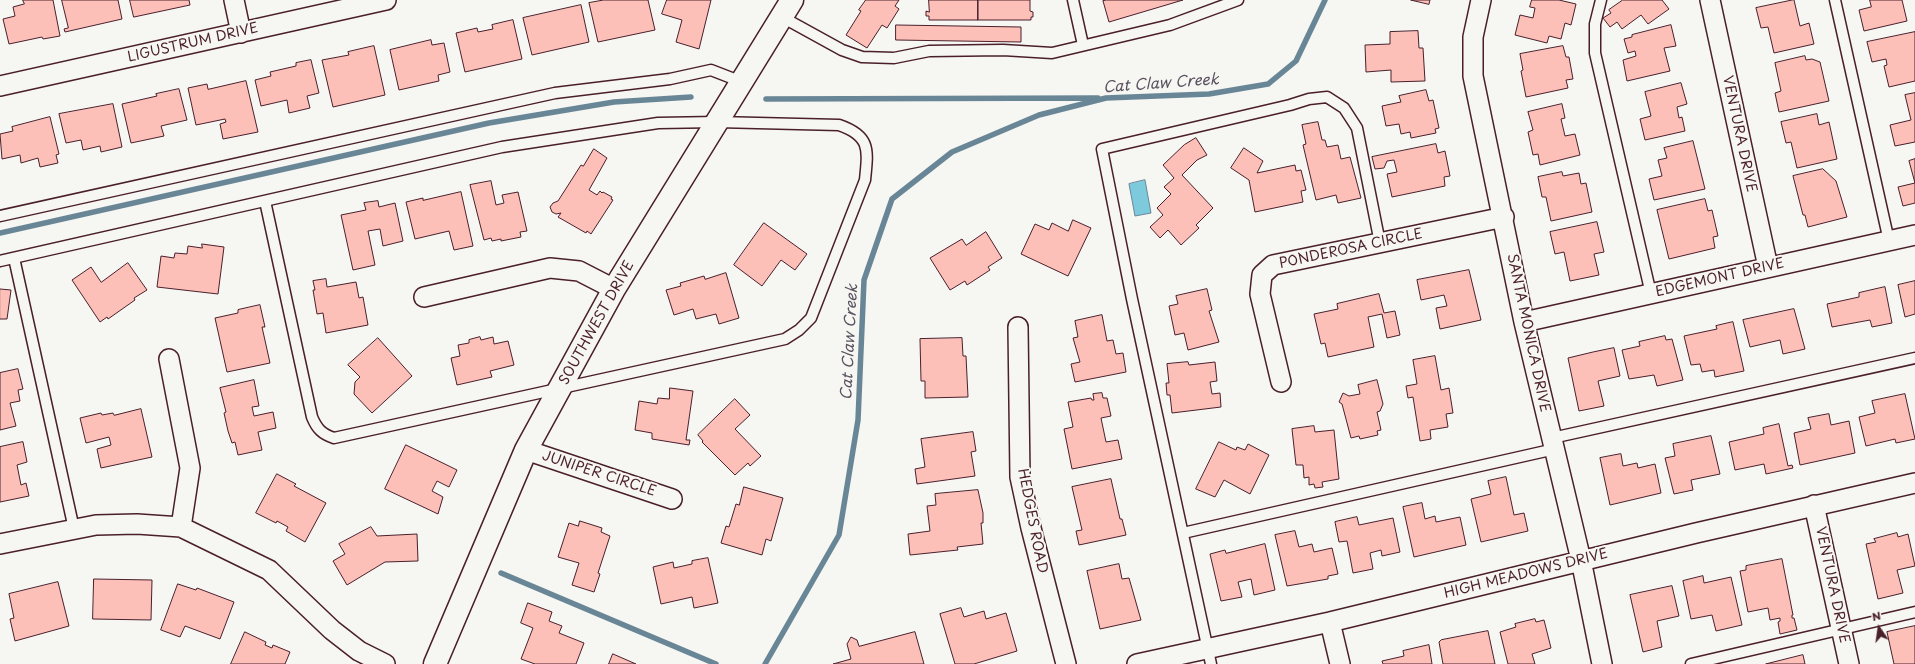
<!DOCTYPE html>
<html>
<head>
<meta charset="utf-8">
<style>
  body { margin:0 }
  #map { position:relative; width:1915px; height:664px; overflow:hidden; background:#f6f6f2; font-family:"Playpen Sans",sans-serif }
  canvas { display:block }
  .north { position:absolute; left:1859px; top:608px; width:40px; height:40px; -webkit-text-stroke:3px #f6f6f2; paint-order:stroke; rotate:347deg; font-size:11px; font-weight:700; line-height:16px; text-align:center; color:#4a1f2b }
  .north::after { content:''; display:block; margin:auto; width:14px; height:18px; background:#4a1f2b; clip-path:polygon(50% 0,100% 100%,50% 72%,0 100%) }
</style>
</head>
<body>
<div id="map">
<canvas width="1915" height="664"></canvas>
<div class="north">N</div>
</div>
<script>
const context = document.querySelector('canvas').getContext('2d');
context.lineJoin = 'round';
function fill(path, color) { context.fillStyle = color; context.fill(path, 'evenodd'); }
function stroke(path, color, width, dash) { context.strokeStyle = color; context.lineWidth = width; context.lineCap = dash ? 'butt' : 'round'; context.setLineDash(dash || []); context.stroke(path); }
function drawText(font, color, halo, rows, align = 'center') {
  context.font = font + ' "Playpen Sans",sans-serif'; context.lineWidth = 4; context.setLineDash([]); context.textBaseline = 'middle'; context.strokeStyle = halo; context.fillStyle = color; for (const [text, x, y, turn = 0] of rows) {
    context.save(); context.translate(x, y); context.rotate((+turn || 0) * Math.PI / 180); context.textAlign = isNaN(turn) ? turn : align; if (halo) context.strokeText(text, 0, 0); context.fillText(text, 0, 0); context.restore();
  }
}
const water = new Path2D(`
  M1145 180 1151 213 1135 216 1129 184Z`);
fill(water, '#7ecadd');
stroke(water, '#698696', 1);
stroke(new Path2D(`
  M766 99 1098 98
  M0 233 489 123 614 102 691 97
  M501 573 716 664
  M765 664 839 535 858 420 864 280 892 199 952 152 1039 115 1106 98 1209 94 1268 84 1296 61 1325 0`), '#698696', 5.5);
const building = new Path2D(`
  M23 0H53L60 36 43 39 42 37 9 44 3 19 15 16 13 7 24 4Z
  M62 0H118L122 19 65 32 64 29 68 28Z
  M130 0H189L190 5 134 17Z
  M604 0H648L655 30 598 42 589 3Z
  M667 0H711L699 49 676 42 682 20 662 14Z
  M866 0H899L895 6 899 9 887 28 882 25 867 48 846 35 861 11 859 10Z
  M929 0H978V20H929V16H926V11L929 12Z
  M978 0H1030V11L1033 12V17H1031V20H978Z
  M1107 0H1183L1109 22 1103 1Z
  M1411 0H1430L1429 4Z
  M1532 0H1559L1576 4 1571 25 1565 23 1561 39 1549 36 1547 43 1515 35 1520 15 1533 18 1535 8 1530 7Z
  M1623 0H1662L1669 9 1648 24 1641 15 1622 29 1617 22 1610 27 1603 18 1611 13 1609 10Z
  M1794 0 1800 26 1809 23 1814 44 1774 53 1768 27 1761 28 1756 8Z
  M1870 0H1902L1907 21 1864 31 1859 10 1871 7Z
  M581 5 589 42 532 55 523 18Z
  M513 20 522 59 465 72 456 33 477 28 478 32 493 29 492 25Z
  M896 25 1021 27V42L896 40Z
  M1671 25 1676 46 1664 48 1670 71 1627 81 1623 60 1636 56 1635 51 1628 53 1624 39 1632 37V35Z
  M1418 31 1419 48H1423L1425 81 1391 82V70L1366 72 1365 45 1390 44V32Z
  M1915 32V81L1889 87 1884 66 1887 65 1886 59 1872 62 1867 42Z
  M431 40 432 45 444 43 450 72 438 75 439 81 399 90 390 50Z
  M374 46 385 95 333 107 322 60 349 55 348 52Z
  M1563 46 1566 57H1569L1573 79 1566 80 1568 88 1526 97 1521 71 1523 70 1520 54Z
  M1805 56 1806 60 1812 59 1820 62 1829 101 1779 112 1775 93 1781 91 1775 63Z
  M311 60 319 93 307 96 310 108 289 113 287 100 261 106 255 80 271 76 270 72 296 66V63Z
  M246 81 258 132 223 139 220 124 226 122 225 119 196 125 188 88 207 84 208 89Z
  M1681 83 1687 104 1677 107 1679 118 1682 117 1685 131 1645 140 1640 119 1651 116 1645 92Z
  M179 89 187 120 161 126 164 136 131 143 122 104 157 96 156 94Z
  M1426 90 1429 101 1433 100 1439 128 1435 129 1436 133 1411 138 1410 132 1401 134 1399 124 1386 126 1382 106 1401 102 1399 96Z
  M1915 93V142L1895 146 1890 125 1911 120 1905 95Z
  M113 104 122 147 101 152 100 146 83 150 81 140 66 143 59 114Z
  M1562 104 1565 118 1561 119 1565 136 1575 134 1580 155 1540 165 1538 154 1533 155 1528 132 1533 130 1528 112Z
  M1817 114 1819 125 1829 122 1837 159 1797 168 1791 142 1786 143 1781 122Z
  M50 117 59 154 56 155 58 163 40 167 38 158 21 163 20 155 2 159 0 134 13 131 12 127Z
  M1318 122 1322 140H1325L1327 147 1338 145 1341 159 1350 157 1361 198 1338 203 1336 195 1316 200 1303 145 1306 144 1302 125Z
  M1196 138 1207 155 1197 160 1182 175 1213 208 1196 225 1199 228 1181 245 1168 230 1160 238 1150 227 1163 215 1157 208 1171 194 1164 187 1174 178 1163 165 1184 145Z
  M1693 141 1705 189 1654 200 1649 179 1662 176 1658 160 1667 158 1664 148Z
  M1436 144 1438 153 1445 151 1450 176 1444 177 1445 186 1392 197 1387 174 1397 172 1394 160 1387 161 1384 168 1375 169 1372 157Z
  M1244 148 1263 161 1257 173 1295 165 1296 171 1301 170 1306 190 1301 191 1303 202 1255 212 1249 180 1231 168Z
  M594 149 607 158 589 190 597 195 600 191 602 193 603 192 612 197 611 199 613 200 591 234 587 231 586 233 558 217 561 213 556 214 552 212 550 207 553 203 558 201 581 165 583 166Z
  M1915 159V203L1903 206 1898 187 1915 183 1909 161Z
  M1823 169 1836 181 1847 217 1808 227 1805 215H1803L1793 176Z
  M1562 172 1563 176 1579 173 1581 184 1586 183 1592 212 1551 221 1546 197H1542L1538 177Z
  M491 181 496 205 504 203 502 195 518 192 527 231 520 232 521 237 501 241V239L492 241 491 238 484 240 470 185Z
  M461 192 473 246 454 250 449 231 415 239 406 202 423 198V200Z
  M1705 199 1708 211 1712 210 1718 236 1713 237 1715 248 1669 259 1657 210Z
  M378 201 379 207 395 203 403 241 383 246 380 229 368 231 375 265 353 270 341 215 366 210 364 203Z
  M1073 220 1091 228 1068 276 1021 254 1035 224 1049 230 1052 223 1068 231Z
  M1597 222 1604 252 1594 254 1599 275 1570 281 1564 252 1555 254 1550 232Z
  M764 223 807 254 795 270 781 260 762 286 734 265Z
  M986 232 1002 258 988 267 990 270 967 285 965 281 950 290 930 258 962 239 966 245Z
  M202 244 224 247 218 294 157 287 161 256 174 258 175 253 187 254 188 246 202 248Z
  M128 263 147 290 134 298 135 300 108 319 107 317 100 322 72 280 91 267 101 282Z
  M1469 270 1481 320 1440 329 1436 308 1447 306 1444 295 1421 300 1417 280Z
  M726 273 739 318 719 324 716 314 696 319 693 309 674 315 666 290 681 286 680 283 704 276 705 279Z
  M326 279 327 287 356 282 359 298 363 297 368 325 326 333 323 313 317 314 313 290H315L313 281Z
  M1915 281V314L1905 317 1898 285Z
  M1885 287 1892 323 1872 327 1870 320 1832 327 1827 304 1859 297V293Z
  M0 289 11 290 7 319H0Z
  M1207 289 1212 310 1209 311 1219 342 1188 350 1184 333 1175 335 1169 306 1178 304 1176 296Z
  M1379 294 1384 313 1395 311 1400 335 1387 338 1382 314 1368 317 1374 347 1328 357 1325 343 1321 344 1314 314 1338 309 1337 304Z
  M260 305 265 327H262L270 363 227 372 215 318 238 313V310Z
  M1794 309 1805 349 1783 354 1780 340 1750 347 1743 320Z
  M1102 315 1107 341 1113 340 1116 354 1123 353 1126 372 1075 382 1071 364 1080 362 1073 338 1078 337 1075 321Z
  M1733 322 1744 371 1715 377 1714 370 1702 372 1700 364 1691 365 1684 336 1717 329 1716 326Z
  M1665 336 1666 340 1672 339 1683 380 1657 386 1654 375 1629 379 1622 350 1640 346 1639 342Z
  M480 337 481 340 493 337 494 344 508 341 514 365 490 371 492 377 457 385 451 358 460 356 458 345 469 343V340Z
  M378 338 412 376 372 413 354 394 355 382 360 377 348 365Z
  M962 338 963 356H966L968 397 925 398V381H921L920 339Z
  M1614 348 1620 376 1598 381 1604 406 1579 411 1568 358 1593 352Z
  M1435 356 1441 390 1449 388 1453 413 1446 414 1448 427 1430 430 1431 439 1420 441 1413 397 1408 398 1406 386 1417 384 1413 360Z
  M1188 362 1189 365 1215 362 1217 381 1210 382 1212 394 1220 393 1221 407 1172 413 1170 395H1167L1166 383H1169L1167 364Z
  M18 369 23 389 18 390 20 401 10 403 16 426 0 430V373Z
  M254 380 259 406 252 407 254 416 273 412 276 428 258 432 262 450 238 455 235 442 232 443 228 431 224 413 226 412 220 388Z
  M1377 380 1383 404 1380 411 1377 412 1381 430 1377 431 1378 435 1360 439 1359 436 1351 438 1342 404 1339 402 1343 393 1349 396 1360 394 1358 385Z
  M670 388 693 391 686 440H690L689 445 652 439V433L635 430 639 401 657 404 658 398 669 399Z
  M1102 393 1103 398H1107L1111 416 1101 418 1106 442 1118 440 1122 459 1072 469 1064 429 1073 427 1068 402 1091 398 1092 400H1094L1093 394Z
  M1905 394 1915 439 1896 443 1895 439 1866 446 1859 417 1875 413 1872 401Z
  M735 399 750 415 735 429 761 456 750 466 748 463 735 475 702 442 703 441 698 435Z
  M141 409 152 457 101 468 97 449 111 445 109 437 86 443 80 418 101 413 102 415 113 413 114 415Z
  M1829 414 1831 425 1849 421 1855 453 1800 465 1794 433 1811 429 1808 418Z
  M1779 424 1788 466 1792 465 1793 468 1766 474 1764 464 1735 470 1729 442 1764 434 1763 428Z
  M1314 426 1315 432 1334 430 1339 479 1322 482 1323 487 1315 488 1314 484 1309 485V477L1304 478 1303 465H1296L1292 429Z
  M973 432 976 451 971 452 975 476 917 484 915 469 925 467 921 439Z
  M1711 436 1720 474 1691 480 1693 490 1674 494 1665 458 1675 456 1673 444Z
  M23 442 27 462 17 465 21 485 26 483 29 496 0 502V447Z
  M1219 442 1236 450 1237 447 1245 450 1248 444 1269 455 1250 494 1224 480 1215 497 1196 489Z
  M406 445 457 470 449 487 437 481 432 491 443 497 438 514 385 489Z
  M1621 454 1623 466 1637 463 1638 468 1655 464 1661 493 1610 505 1600 458Z
  M277 474 296 484 294 486 326 503 305 542 286 531 288 527 277 521 276 523 256 513Z
  M1506 477 1514 515 1524 513 1528 531 1481 542 1471 499 1491 494 1488 481Z
  M1111 479 1120 519H1122L1126 535 1079 545 1076 531 1082 530 1072 487Z
  M744 487 783 498 771 541 766 539 762 555 721 543 726 526 729 527 736 504 739 505Z
  M978 490 983 513V523H981L983 544 957 547 958 550 910 555 908 534 930 531 927 506 936 505 935 494Z
  M1422 503 1425 519 1435 516 1436 522 1460 517 1466 545 1414 557 1403 507Z
  M1357 517 1359 525 1393 518 1400 552 1382 556 1381 550 1370 553 1373 569 1353 573 1347 541 1339 542 1335 522Z
  M580 521 602 528 601 532 610 536 598 573 600 574 594 592 572 585 579 563 558 557 569 523 578 526Z
  M371 527 377 536 417 534 418 561 385 562 347 585 333 561 345 554 339 544Z
  M1295 531 1299 547 1312 544 1314 552 1332 548 1338 574 1328 576V579L1287 586 1275 535Z
  M1897 533 1898 537 1908 534 1915 566 1897 570 1903 593 1878 599 1866 544 1876 542 1874 539Z
  M1265 544 1275 590 1254 595 1251 579 1238 582 1242 597 1221 601 1210 554 1225 550 1226 553Z
  M708 558 718 603 694 608 692 597 661 604 653 567 673 562 674 568 692 564V561Z
  M1782 559 1793 615H1792V618H1794L1797 630 1780 634 1778 622 1780 621V618L1770 620 1768 608 1748 612 1740 571 1746 570V566Z
  M1119 564 1122 579 1129 578 1141 620 1100 629 1087 571Z
  M1703 576 1704 583 1731 577 1742 625 1716 631 1712 615 1691 619 1683 581Z
  M94 579 152 580 151 620 93 619Z
  M58 582 69 626 15 641 10 619 14 618 9 594Z
  M178 584 196 590 197 588 234 602 220 639 185 626 180 637 161 630Z
  M1672 586 1679 616 1657 621 1662 647 1643 652 1630 595Z
  M528 603 552 612 549 621 562 626 559 633 584 643 576 664H535L521 659 533 628 521 623Z
  M961 608 964 617 984 611 986 619 1006 613 1017 651 974 664H955L940 614Z
  M1535 619 1536 622 1544 620 1551 648 1532 654 1535 664H1508L1500 632 1516 627 1515 624Z
  M1915 626V664H1894L1887 632Z
  M1488 631 1495 664H1443L1439 642 1441 640Z
  M245 632 266 642 265 645 272 648 273 645 290 652 285 664H231Z
  M915 632 924 664H833L851 659 847 644 851 637 857 640 859 646Z
  M1429 645 1432 664H1383L1382 661 1404 656 1403 651Z
  M613 654 636 664H609Z
  M1803 655 1805 664H1766Z`);
fill(building, '#fcc0b9');
stroke(building, '#4a1f2b', 1);
const service = new Path2D(`
  M1073 0 1083 45
  M1601 0 1595 24V53L1651 294
  M1835 0 1889 241
  M782 17 842 50 862 57 894 58 929 51 1003 50 1052 53 1170 25 1238 0
  M0 216 555 93 670 79 711 70 742 82
  M14 258 74 529
  M0 261 502 147 658 123 717 122 839 125C871 136 868 150 865 180L811 318 799 330 785 339 334 438C322 434 317 429 312 417L265 201
  M1552 438 1915 358
  M1183 533 1555 449
  M1211 664 1132 299 1102 149 1290 105 1309 99 1327 97 1344 108 1357 128 1380 243
  M1691 664 1915 612`);
const minor = new Path2D(`
  M234 0 241 33
  M1481 0 1473 37V76L1524 322 1581 560 1602 664
  M1710 0 1768 267
  M0 86 386 0
  M424 297 550 268 579 271 614 289
  M1524 322 1915 235
  M1018 327 1020 477 1031 528 1066 664
  M169 359 190 468 181 527
  M1281 382 1260 294 1262 275 1273 265 1504 217
  M526 450 672 499
  M1814 505 1849 664
  M0 544 96 525 137 524 181 527 269 570 332 630 359 651 385 664
  M1330 622 1340 664
  M1137 664 1330 622 1696 533 1915 483`);
const secondary = new Path2D(`
  M435 664 526 450 614 289 792 0`);
stroke(service, '#4a1f2b', 13);
stroke(minor, '#4a1f2b', 22);
stroke(secondary, '#4a1f2b', 25);
stroke(service, '#f6f6f2', 10);
stroke(minor, '#f6f6f2', 19);
stroke(secondary, '#f6f6f2', 22);
drawText('14px', '#4a1f2b', '#f6f6f2', [
  ["LIGUSTRUM DRIVE",193,43,-13],
  ["VENTURA DRIVE",1739,134,78],
  ["PONDEROSA CIRCLE",1351,249,-12],
  ["EDGEMONT DRIVE",1720,278,-13],
  ["SOUTHWEST DRIVE",597,323,-61],
  ["SANTA MONICA DRIVE",1528,333,78],
  ["JUNIPER CIRCLE",599,474,18],
  ["HEDGES ROAD",1032,521,79],
  ["HIGH MEADOWS DRIVE",1526,574,-14],
  ["VENTURA DRIVE",1832,585,78]
]);
drawText('italic 15px', '#5a5260', '#f6f6f2', [
  ["Cat Claw Creek",1161,84,-4],
  ["Cat Claw Creek",850,342,-87]
]);
</script>
</body>
</html>
